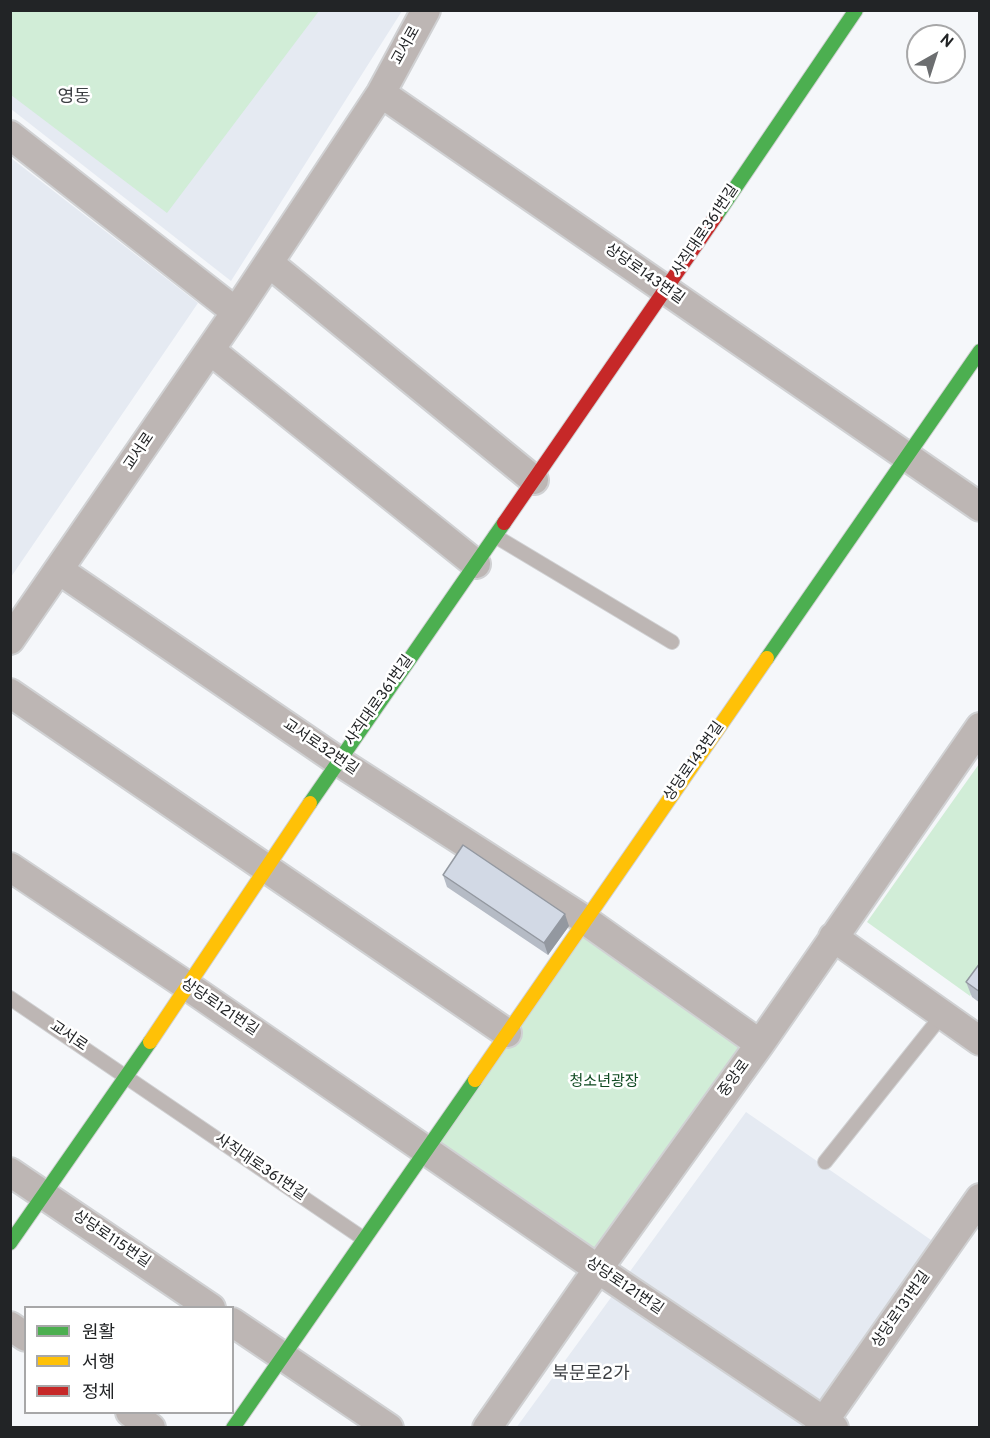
<!DOCTYPE html>
<html>
<head>
<meta charset="utf-8">
<style>
  body { margin:0 }
  #map { position:relative; width:990px; height:1438px; overflow:hidden; background:#f5f7fa; font-family:Overpass,"Noto Sans KR",sans-serif }
  canvas { display:block }
  .frame { position:absolute; inset:0; border:12px solid #222426; pointer-events:none }
  .legend { position:absolute; left:24px; top:1306px; width:210px; height:108px; box-sizing:border-box; background:#fff; border:2px solid #a7a7a8; margin:0; padding:8px 10px; list-style:none; font-size:18px; color:#222426 }
  .legend li { display:flex; align-items:center; gap:12px; height:30px }
  .legend b { width:30px; border:2px solid #a7a7a8 }
  .north { position:absolute; left:906px; top:24px; width:60px; height:60px; box-sizing:border-box; background:#fff; border:2px solid #a7a7a8; border-radius:50%; rotate:39deg; font-size:16px; font-weight:700; line-height:24px; text-align:center; color:#222426 }
  .north::after { content:''; display:block; margin:auto; width:21px; height:27px; background:#6c6e70; clip-path:polygon(50% 0,100% 100%,50% 72%,0 100%) }
</style>
</head>
<body>
<div id="map">
<canvas width="990" height="1438"></canvas>
<div class="frame"></div>
<ul class="legend">
<li><b style="height:8px;background:#4caf50"></b>원활</li>
<li><b style="height:8px;background:#ffc107"></b>서행</li>
<li><b style="height:8px;background:#c62828"></b>정체</li>
</ul>
<div class="north">N</div>
</div>
<script>
const context = document.querySelector('canvas').getContext('2d');
context.lineJoin = 'round';
function fill(path, color) { context.fillStyle = color; context.fill(path, 'evenodd'); }
function stroke(path, color, width, dash) { context.strokeStyle = color; context.lineWidth = width; context.lineCap = dash ? 'butt' : 'round'; context.setLineDash(dash || []); context.stroke(path); }
function drawText(font, color, halo, rows, align = 'center') {
  context.font = font + ' Overpass,"Noto Sans KR",sans-serif'; context.lineWidth = 5; context.setLineDash([]); context.textBaseline = 'middle'; context.strokeStyle = halo; context.fillStyle = color; for (const [text, x, y, turn = 0] of rows) {
    context.save(); context.translate(x, y); context.rotate((+turn || 0) * Math.PI / 180); context.textAlign = isNaN(turn) ? turn : align; if (halo) context.strokeText(text, 0, 0); context.fillText(text, 0, 0); context.restore();
  }
}
fill(new Path2D(`
  M10 11H402L231 281 11 109Z
  M11 158 198 303 11 577Z
  M746 1112 934 1242 805 1427 516 1428Z`), '#e5eaf2');
fill(new Path2D(`
  M10 11 11 10 319 11 167 213 11 95Z
  M979 764 980 981 970 996 867 922Z
  M586 929 733 1034 743 1058 620 1238 590 1250 435 1150Z`), '#d1edd7');
const lane = new Path2D(`
  M495 536 672 642
  M10 998 364 1239
  M825 1162 943 1014`);
const street = new Path2D(`
  M381 93 980 507
  M10 135 236 312
  M269 263 534 480
  M210 350 476 564
  M59 570 338 761 585 920 760 1044
  M10 640 236 312 381 93 426 10
  M10 693 507 1033
  M10 867 189 987 598 1269 834 1428
  M833 937 980 1041
  M10 1172 211 1308
  M232 1322 389 1428
  M10 1326 26 1337
  M130 1412 151 1428
  M487 1428 598 1269 760 1044 980 727
  M819 1428 980 1198`);
const fast = new Path2D(`
  M716 216 856 10
  M767 658 980 351
  M310 803 504 523
  M10 1243 150 1042
  M233 1428 475 1080`);
const slow = new Path2D(`
  M150 1042 310 803
  M475 1080 767 658`);
const jam = new Path2D(`
  M504 523 716 216`);
stroke(lane, '#d0d1d3', 16);
stroke(street, '#d0d1d3', 32);
stroke(fast, '#d0d1d3', 16);
stroke(slow, '#d0d1d3', 16);
stroke(jam, '#d0d1d3', 16);
stroke(lane, '#bdb6b4', 14);
stroke(street, '#bdb6b4', 28);
stroke(fast, '#4caf50', 14);
stroke(slow, '#ffc107', 14);
stroke(jam, '#c62828', 14);
fill(new Path2D(`
  M443 875 569 926 548 955 447 887Z
  M980 963V1003L972 997 966 982Z`), '#b5bbc5');
fill(new Path2D(`
  M565 914 569 926 548 955 544 943Z`), '#9398a0');
const building = new Path2D(`
  M463 845 565 914 544 943 443 875Z
  M980 963V992L966 982Z`);
fill(building, '#d2d9e5');
stroke(building, '#9398a0', 1.5);
drawText('15px', '#222426', '#fff', [
  ["교서로",407,46,-61],
  ["사직대로361번길",706,231,-56],
  ["상당로143번길",644,275,35],
  ["교서로",140,452,-56],
  ["사직대로361번길",380,701,-55],
  ["교서로32번길",320,748,34],
  ["상당로143번길",695,762,-55],
  ["상당로121번길",219,1008,34],
  ["교서로",68,1037,34],
  ["중앙로",735,1079,-54],
  ["사직대로361번길",260,1168,34],
  ["상당로115번길",111,1240,34],
  ["상당로121번길",624,1287,34],
  ["상당로131번길",902,1310,-55]
]);
drawText('15px', '#0f4a21', '#fff', [
  ["청소년광장",604,1083]
]);
drawText('18px', '#3c3f43', '#fff', [
  ["영동",74,98],
  ["북문로2가",591,1375]
]);
</script>
</body>
</html>
